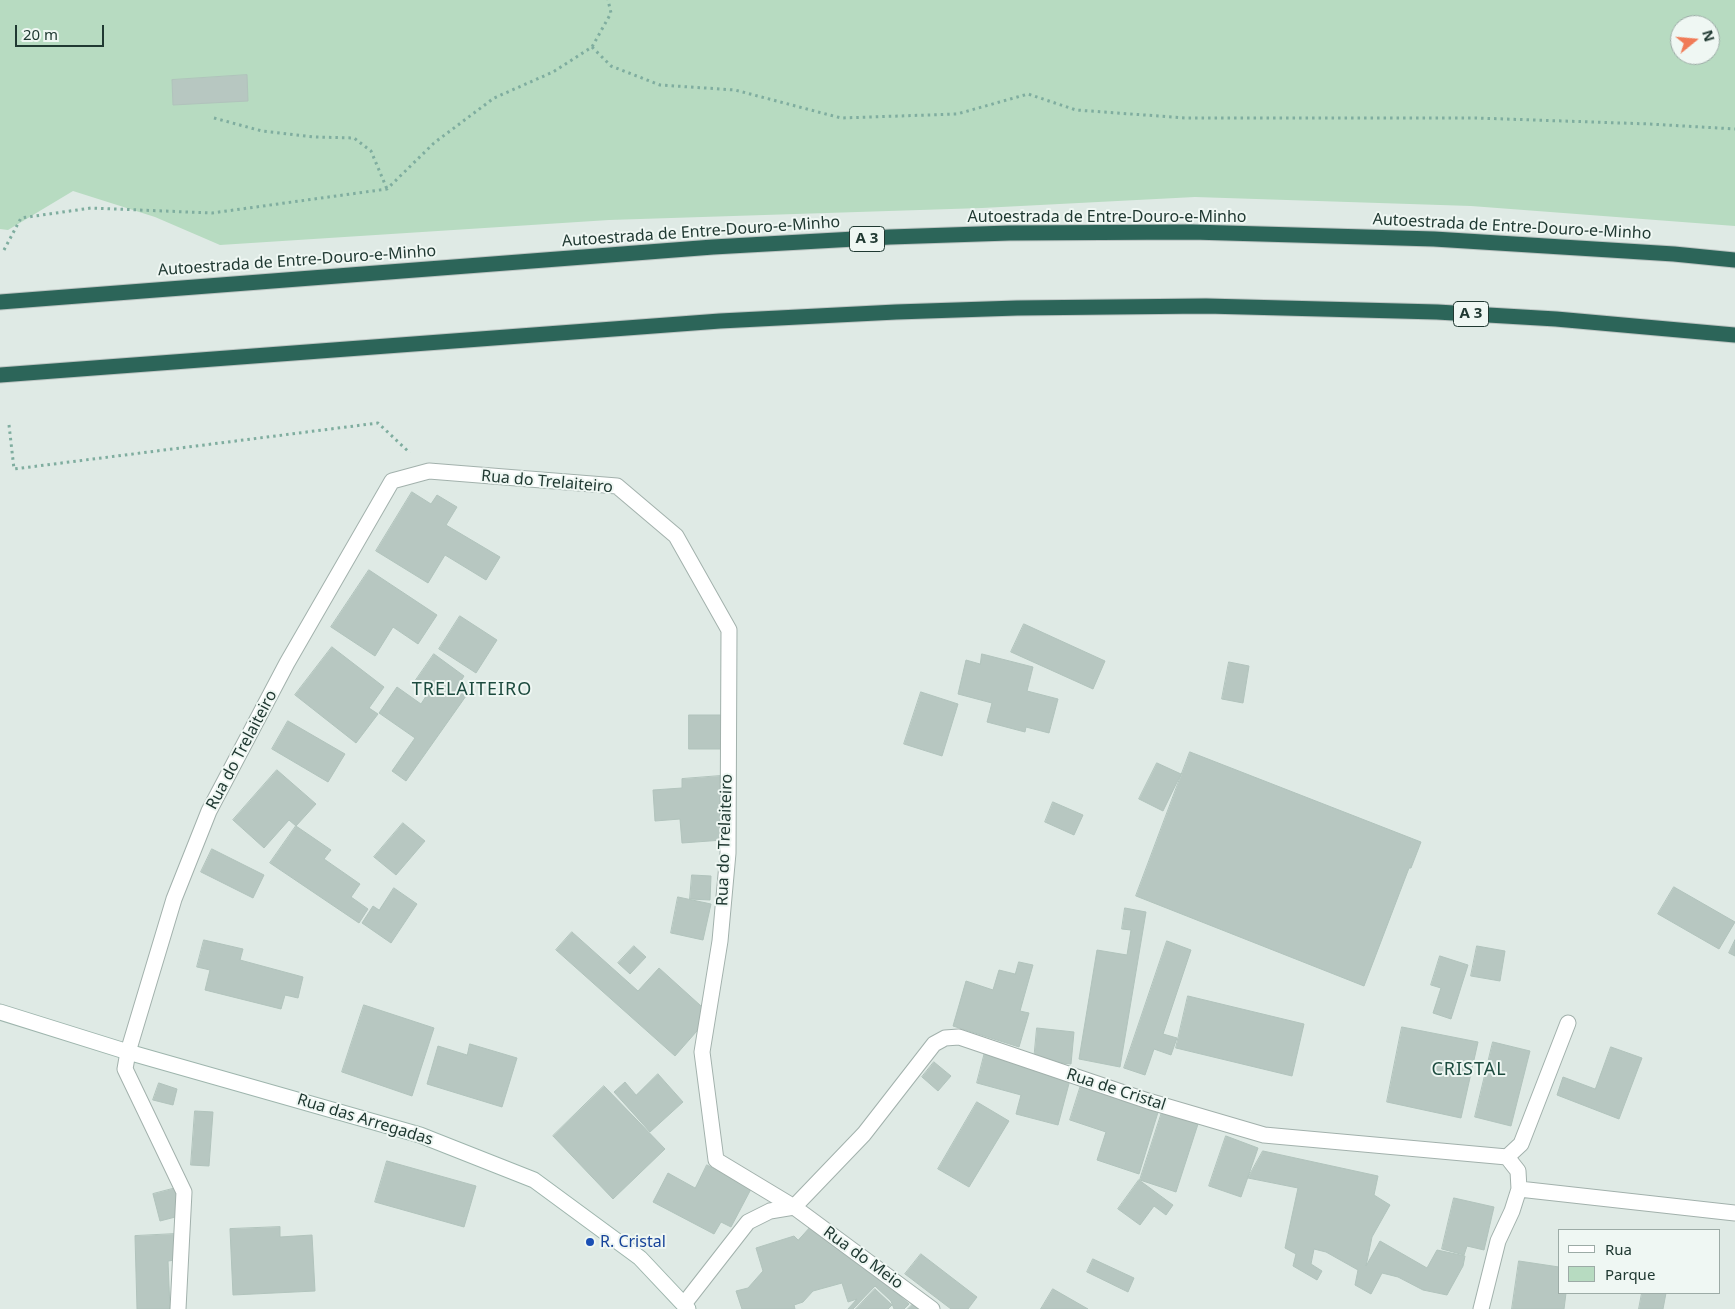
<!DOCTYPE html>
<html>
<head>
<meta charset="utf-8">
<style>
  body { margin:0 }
  #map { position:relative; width:1735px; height:1309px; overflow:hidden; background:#dfeae5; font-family:"Noto Sans",sans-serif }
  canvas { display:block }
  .legend { position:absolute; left:1558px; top:1229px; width:162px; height:65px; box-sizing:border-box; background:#eff7f3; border:1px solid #9caba6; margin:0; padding:6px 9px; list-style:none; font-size:15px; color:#203932 }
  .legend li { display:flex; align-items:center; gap:10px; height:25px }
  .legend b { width:25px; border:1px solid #9caba6 }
  .north { position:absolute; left:1670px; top:15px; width:50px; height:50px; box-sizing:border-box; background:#eff7f3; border:1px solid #9caba6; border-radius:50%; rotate:73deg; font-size:14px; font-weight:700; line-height:20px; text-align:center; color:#203932 }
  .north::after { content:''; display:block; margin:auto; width:18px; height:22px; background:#f07b57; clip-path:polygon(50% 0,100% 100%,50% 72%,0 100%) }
  .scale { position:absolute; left:15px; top:25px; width:89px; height:22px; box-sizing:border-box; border:2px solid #203932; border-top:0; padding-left:6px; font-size:15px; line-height:18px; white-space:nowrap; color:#203932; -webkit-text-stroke:4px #eff7f3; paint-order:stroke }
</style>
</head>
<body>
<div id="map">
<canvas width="1735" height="1309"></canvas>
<ul class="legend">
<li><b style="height:6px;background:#fff"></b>Rua</li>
<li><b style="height:14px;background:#b7dbc1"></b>Parque</li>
</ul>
<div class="north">N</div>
<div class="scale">20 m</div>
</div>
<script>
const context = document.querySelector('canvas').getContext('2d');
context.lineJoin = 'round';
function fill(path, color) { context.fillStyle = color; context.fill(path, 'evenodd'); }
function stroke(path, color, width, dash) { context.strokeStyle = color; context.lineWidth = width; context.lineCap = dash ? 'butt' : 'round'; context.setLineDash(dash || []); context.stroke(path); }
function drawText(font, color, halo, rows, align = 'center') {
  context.font = font + ' "Noto Sans",sans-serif'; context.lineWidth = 4; context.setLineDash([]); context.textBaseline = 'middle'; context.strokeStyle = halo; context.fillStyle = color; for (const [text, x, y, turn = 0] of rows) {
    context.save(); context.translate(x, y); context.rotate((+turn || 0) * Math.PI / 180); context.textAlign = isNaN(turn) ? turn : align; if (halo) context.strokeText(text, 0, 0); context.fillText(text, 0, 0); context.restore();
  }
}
fill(new Path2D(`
  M0 0H1735V226L1471 206 1195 197 982 208 609 220 220 245 155 217 73 191 8 230 0 229ZM1680 25H1710V55H1680Z`), '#b7dbc1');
const building = new Path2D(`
  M247 75 248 101 173 105 172 80Z
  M412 492 431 504 437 495 457 507 446 525 500 557 486 580 445 555 428 583 376 551Z
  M369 570 437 615 418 644 393 627 375 656 331 627Z
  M460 616 497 640 476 673 439 649Z
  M1024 624 1105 661 1093 689 1011 652Z
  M332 647 384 687 369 708 378 714 356 743 295 695Z
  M434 654 464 676 456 689 466 696 406 781 392 771 415 738 379 713 397 687 421 704 430 690 416 680Z
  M982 654 1033 667 1027 691 1058 699 1049 733 1026 727 1025 732 987 722 992 703 958 694 966 660 980 664Z
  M1229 662 1249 666 1243 703 1222 699Z
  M921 692 958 704 942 756 904 744Z
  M689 715H727V749H689Z
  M288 721 345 754 328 782 272 749Z
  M1190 752 1421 842 1411 868H1409L1364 986 1136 896Z
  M1157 763 1181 774 1163 811 1139 799Z
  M277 770 316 804 296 826 289 820 264 848 233 820Z
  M720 776 723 840 682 843 680 819 655 821 653 790 682 788V779Z
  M1053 802 1083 815 1074 835 1045 822Z
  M403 823 425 841 396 875 374 857Z
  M296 826 331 850 324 859 360 884 351 897 368 909 359 923 270 863Z
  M212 849 264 875 253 898 201 872Z
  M692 875 711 876 710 900 690 899Z
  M1674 887 1735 922 1719 949 1658 914Z
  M394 888 417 904 391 943 362 923 373 906 379 910Z
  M678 897 711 904 703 940 671 933Z
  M1125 908 1146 912 1120 1067 1079 1059 1097 950 1127 955 1131 930 1122 929Z
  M572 932 638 991 659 968 711 1015 675 1056 556 950Z
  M204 940 243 949 240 960 303 977 298 998 285 995 281 1009 205 990 210 970 197 967Z
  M1735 940V956L1729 953Z
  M1167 941 1191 950 1163 1034 1177 1038 1171 1055 1154 1049 1145 1075 1124 1068Z
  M634 946 646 957 630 974 618 963Z
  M1477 946 1505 951 1500 981 1471 976Z
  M1440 956 1468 965 1451 1019 1433 1013 1441 988 1431 985Z
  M1019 962 1033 965 1020 1011 1029 1013 1019 1047 953 1026 966 981 993 990 999 970 1015 974Z
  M1188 996 1304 1024 1292 1076 1176 1048Z
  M364 1005 434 1028 412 1096 342 1072Z
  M1402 1027 1478 1042 1461 1118 1387 1102Z
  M1037 1028 1074 1032 1071 1064 1034 1060Z
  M1493 1042 1530 1051 1511 1126 1475 1117Z
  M470 1044 517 1058 502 1107 427 1084 438 1046 467 1055Z
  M1611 1047 1642 1058 1619 1119 1557 1095 1563 1077 1595 1089Z
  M985 1052 1071 1076 1058 1125 1016 1114 1021 1095 977 1083Z
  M934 1062 951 1076 938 1091 922 1077Z
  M658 1074 683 1102 650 1132 614 1092 625 1082 636 1095Z
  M159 1083 177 1089 173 1105 153 1100Z
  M1081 1085 1159 1109 1139 1174 1097 1160 1106 1132 1070 1120Z
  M604 1086 665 1149 613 1199 553 1136Z
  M977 1102 1009 1121 969 1187 938 1169Z
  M195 1111 213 1112 209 1166 191 1165Z
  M1162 1112 1198 1124 1176 1192 1140 1180Z
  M1226 1136 1258 1148 1241 1197 1209 1186Z
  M1263 1151 1378 1176 1374 1195 1390 1205 1372 1237 1366 1266 1380 1241 1427 1268 1437 1250 1465 1256 1463 1266 1447 1295 1423 1290 1398 1277 1382 1273 1371 1294 1355 1285 1358 1270 1326 1252 1314 1249 1311 1264 1322 1271 1317 1280 1293 1266 1296 1254 1285 1248 1298 1188 1248 1178Z
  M387 1161 476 1186 464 1227 375 1202Z
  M707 1165 751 1189 731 1227 721 1222 714 1234 653 1202 668 1173 695 1188Z
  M1139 1180 1173 1205 1166 1215 1154 1206 1140 1225 1118 1209Z
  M176 1188 183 1215 160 1221 153 1194Z
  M1454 1198 1494 1207 1484 1250 1467 1246 1464 1255 1442 1249Z
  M816 1221 909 1304 904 1309H894L891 1301 875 1286 853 1309H848L857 1299 848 1302 842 1283 813 1291 803 1302 794 1305 795 1309H742L736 1291 748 1288 763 1271 756 1248 794 1236 798 1240Z
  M280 1227V1237L312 1235 315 1291 233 1295 230 1229Z
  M175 1234 176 1260 168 1261 170 1309H137L135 1236Z
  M921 1254 977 1297 968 1309H951L905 1274Z
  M1093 1259 1134 1278 1128 1292 1087 1272Z
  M1519 1261 1559 1267V1293H1566L1564 1309H1512Z
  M875 1289 892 1305 888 1309H856Z
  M1053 1289 1088 1309H1041Z
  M1642 1293H1666L1663 1309H1639Z
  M915 1302 922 1309H908Z`);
fill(building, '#b7c7c1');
stroke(building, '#b1c3bc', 1);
const lane = new Path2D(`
  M1507 1157 1521 1144 1568 1023`);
const street = new Path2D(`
  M1519 1189 1735 1213
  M684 1304 748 1222 770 1211 794 1207 864 1134 934 1044 945 1038 959 1037 1148 1101 1264 1135 1507 1157 1518 1171 1519 1189 1512 1211 1498 1241 1481 1309
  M178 1309 184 1192 125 1069 128 1052 174 899 209 811 287 663 392 481 429 471 617 486 676 536 729 630 728 853 720 941 702 1052 716 1160 794 1207 932 1309`);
const secondary = new Path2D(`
  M0 1012 128 1052 420 1135 534 1180 640 1258 688 1309`);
const highway = new Path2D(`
  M0 302 713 247 890 237 1009 233 1192 232 1434 239 1674 254 1735 260
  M0 375 720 321 896 312 1017 308 1206 306 1437 312 1556 319 1735 335`);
stroke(lane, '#a2b1ac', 17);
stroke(street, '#a2b1ac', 17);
stroke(secondary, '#9eb5ad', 17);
stroke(highway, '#bcc4c2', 17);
stroke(new Path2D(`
  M592 47 611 66 660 85 735 90 841 118 957 114 1028 94 1076 110 1186 118H1476L1650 124 1735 129
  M214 118 262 131 314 137 354 138 371 151 387 189
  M4 250 21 218 91 208 212 213 387 189 434 143 494 98 553 72 592 47 611 13 608 0
  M9 425 14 469 378 423 410 453`), '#7fad9f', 3, [2.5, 4]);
stroke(lane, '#fff', 15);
stroke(street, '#fff', 15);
stroke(secondary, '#fff', 15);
stroke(highway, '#2c6559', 15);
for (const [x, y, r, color] of [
  [590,1242,5,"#1a4fb4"]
]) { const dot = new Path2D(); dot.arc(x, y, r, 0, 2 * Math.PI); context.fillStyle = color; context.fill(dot); stroke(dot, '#eff7f3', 2); }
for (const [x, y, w] of [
  [867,239,35],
  [1471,314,35]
]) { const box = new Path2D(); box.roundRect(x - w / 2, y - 12.5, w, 25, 4); context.fillStyle = '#eff7f3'; context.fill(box); stroke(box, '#203932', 1); }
drawText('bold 15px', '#203932', null, [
  ["A 3",867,239],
  ["A 3",1471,314]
]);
drawText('16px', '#203932', '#eff7f3', [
  ["Autoestrada de Entre-Douro-e-Minho",1107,217],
  ["Autoestrada de Entre-Douro-e-Minho",1512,227,3],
  ["Autoestrada de Entre-Douro-e-Minho",701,232,-4],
  ["Autoestrada de Entre-Douro-e-Minho",297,261,-4],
  ["Rua do Trelaiteiro",547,482,5],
  ["Rua do Trelaiteiro",242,750,-62],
  ["Rua do Trelaiteiro",725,840,-88],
  ["Rua de Cristal",1116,1090,18],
  ["Rua das Arregadas",365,1120,17],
  ["Rua do Meio",863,1258,36]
]);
drawText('16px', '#164399', '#eff7f3', [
  ["R. Cristal",600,1242]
], 'left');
context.letterSpacing = '1px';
drawText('18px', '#1d4b3f', '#eff7f3', [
  ["TRELAITEIRO",472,690],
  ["CRISTAL",1469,1070]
]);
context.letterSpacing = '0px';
</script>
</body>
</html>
